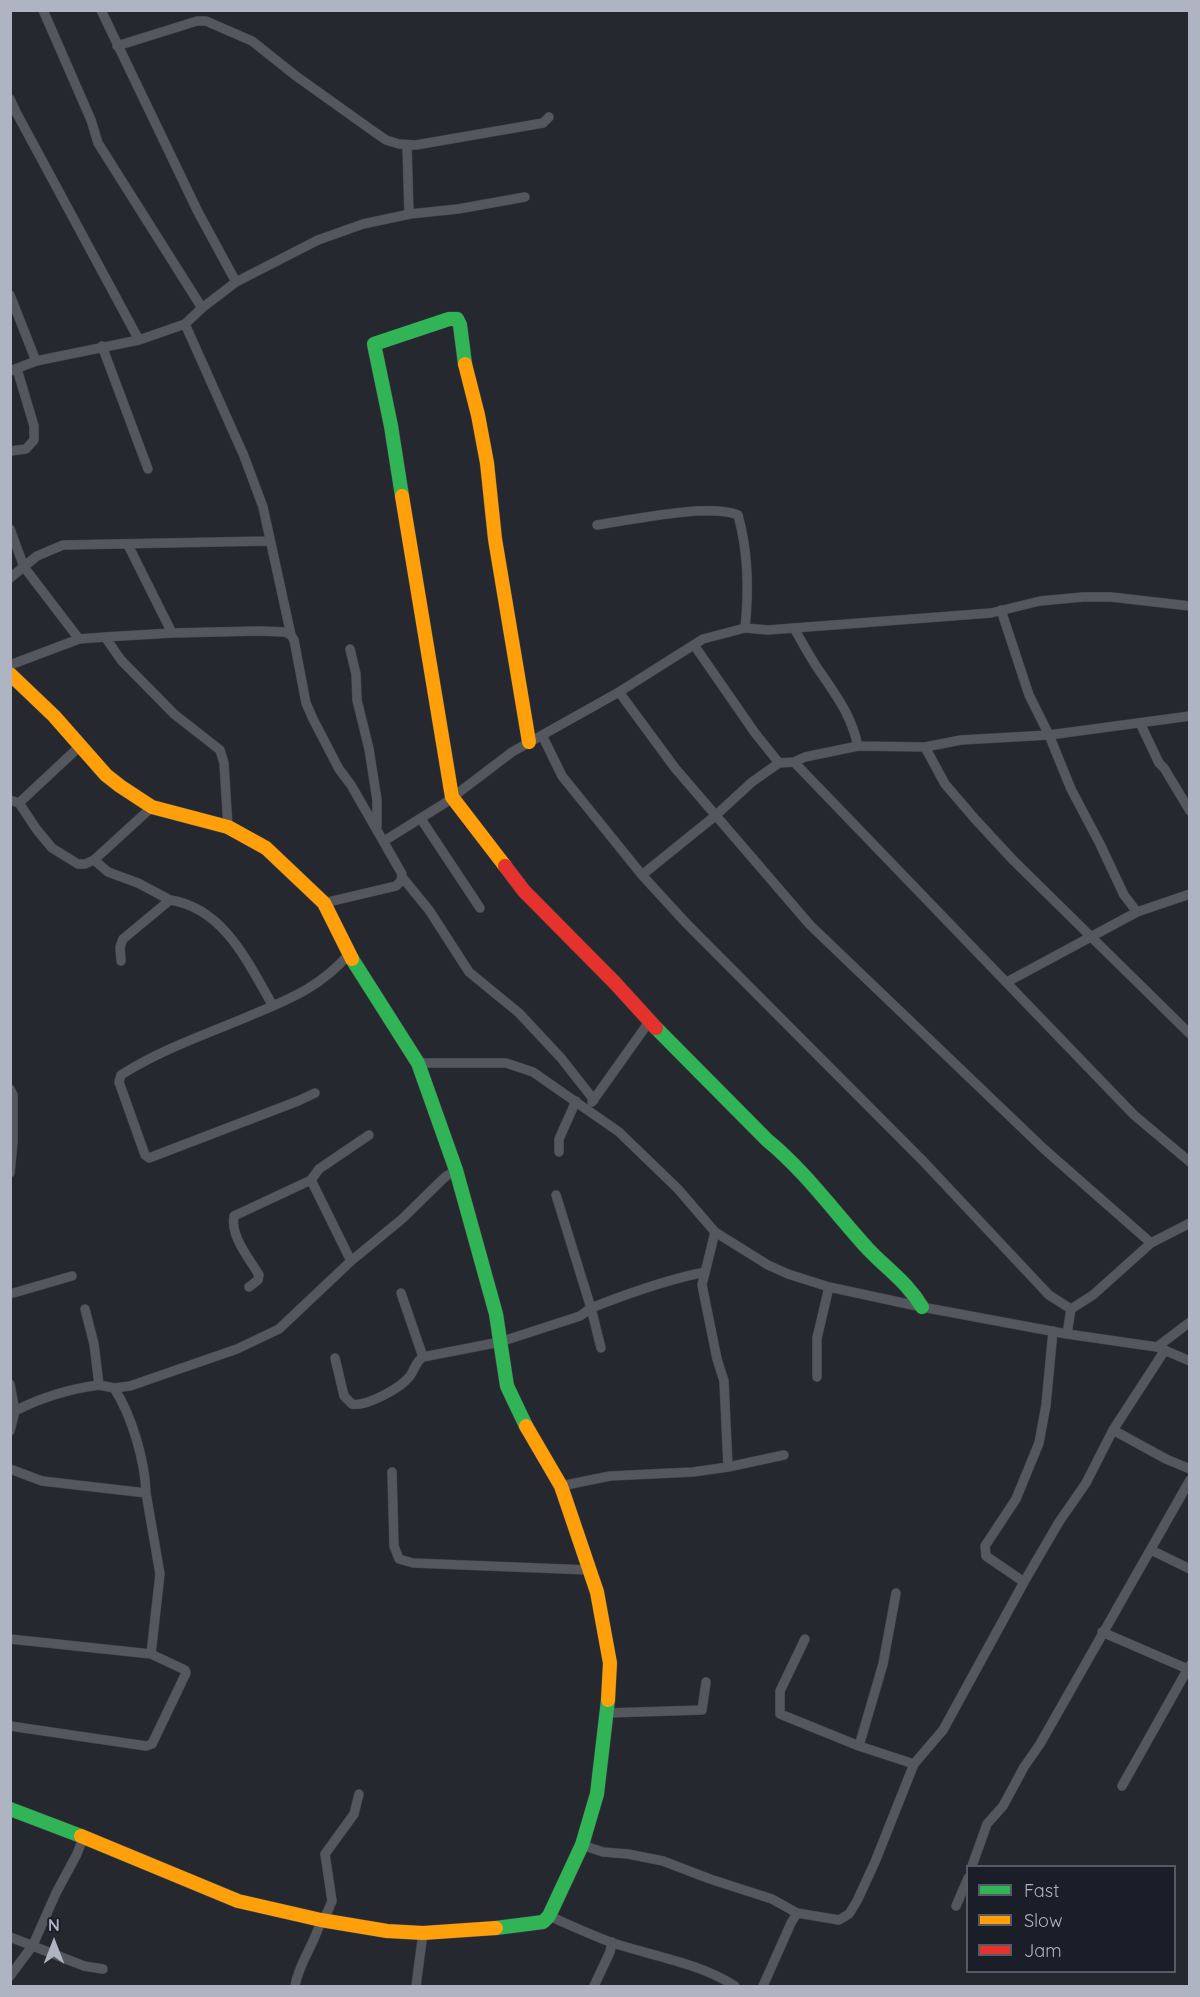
<!DOCTYPE html>
<html>
<head>
<meta charset="utf-8">
<style>
  body { margin:0 }
  #map { position:relative; width:1200px; height:1997px; overflow:hidden; background:#25282f; font-family:Quicksand,sans-serif }
  canvas { display:block }
  .frame { position:absolute; inset:0; border:12px solid #aeb4c1; pointer-events:none }
  .legend { position:absolute; left:966px; top:1865px; width:210px; height:108px; box-sizing:border-box; background:#191e28; border:2px solid #555a65; margin:0; padding:8px 10px; list-style:none; font-size:18px; color:#aeb4c1 }
  .legend li { display:flex; align-items:center; gap:12px; height:30px }
  .legend b { width:30px; border:2px solid #555a65 }
  .north { position:absolute; left:24px; top:1913px; width:60px; height:60px; -webkit-text-stroke:4px #191e28; paint-order:stroke; rotate:0deg; font-size:16px; font-weight:700; line-height:24px; text-align:center; color:#aeb4c1 }
  .north::after { content:''; display:block; margin:auto; width:21px; height:27px; background:#aeb4c1; clip-path:polygon(50% 0,100% 100%,50% 72%,0 100%) }
</style>
</head>
<body>
<div id="map">
<canvas width="1200" height="1997"></canvas>
<div class="frame"></div>
<ul class="legend">
<li><b style="height:8px;background:#30b455"></b>Fast</li>
<li><b style="height:8px;background:#ff9f0a"></b>Slow</li>
<li><b style="height:8px;background:#e5322d"></b>Jam</li>
</ul>
<div class="north">N</div>
</div>
<script>
const context = document.querySelector('canvas').getContext('2d');
context.lineJoin = 'round';
function stroke(path, color, width, dash) { context.strokeStyle = color; context.lineWidth = width; context.lineCap = dash ? 'butt' : 'round'; context.setLineDash(dash || []); context.stroke(path); }
const street = new Path2D(`
  M43 10 91 120 98 143 202 308
  M101 10 198 212 236 282
  M117 46 197 21H206L252 41 296 76 373 131 386 140 399 144 416 145 543 123 549 117
  M10 99 16 112 139 340
  M407 145 409 214
  M10 295 36 361 10 371
  M185 324 244 456 263 507 291 635
  M102 346 148 469
  M36 361 139 340 185 324 202 308 236 282 318 240 363 224 410 214 458 209 525 197
  M10 451 26 449 34 440V426L17 369
  M597 525C630 520 710 503 738 515 748 551 749 591 745 628
  M10 529 24 567 79 639
  M128 545 172 633
  M10 578 37 556 63 545 269 541
  M1001 610 1029 695 1049 735 1071 789 1100 844 1124 895 1137 912
  M794 628C803 644 812 661 823 676 840 701 851 716 858 746
  M105 637 121 660 174 714 220 750 224 763 228 827
  M694 645 755 733 779 763
  M350 649 356 674 357 700 369 749 377 800V826
  M10 665 79 639 105 637 172 633 259 631 285 632 291 635 294 640 306 703 313 719 339 769 351 785 402 874 401 881 396 886 324 903
  M619 692 675 768 810 925 1044 1149 1151 1243
  M1140 723 1159 763 1164 768 1190 811
  M542 735 562 776 642 875 685 922 923 1161 1049 1295 1071 1309
  M925 747 945 784 975 819 1013 860 1190 1034
  M794 762 1134 1115 1190 1162
  M10 800 19 803 80 746
  M19 803 37 830 52 848 78 864H85L94 860 108 872 138 883 170 900 123 939 120 947 121 961
  M421 819 480 908
  M384 841 445 803 512 752 619 692 703 639 745 628 768 630 991 613 1040 601 1083 597H1111L1190 606
  M94 860 152 807
  M642 875 715 816 752 782 779 763 794 762 805 757 858 746 925 747 961 740 1049 735 1190 716
  M402 877 429 910 469 972 519 1013 561 1058 594 1100
  M170 900C224 908 248 963 273 1006
  M1007 982 1137 912 1190 894
  M418 1063H506L533 1072 619 1132 678 1189 715 1232 768 1265 788 1274 829 1287 922 1307 1067 1334 1157 1347 1190 1361
  M10 1089 13 1095V1142L10 1173
  M315 1093 298 1101 149 1158 145 1155 119 1082 121 1075C160 1050 204 1035 247 1017 287 1000 320 988 349 954
  M592 1102 649 1022
  M559 1152V1139L576 1101
  M715 1232 702 1285 717 1359 724 1381 728 1467
  M351 1261 311 1180 319 1169 369 1135
  M249 1287 258 1280 259 1275C249 1258 230 1236 234 1216L311 1180
  M401 1293 423 1357
  M10 1294 72 1276
  M1071 1309 1093 1295 1151 1243 1190 1223
  M1067 1334 1071 1309
  M1157 1347 1190 1322
  M601 1348 591 1308C629 1293 665 1280 705 1272
  M335 1358 344 1396 352 1404C366 1407 401 1388 410 1376 415 1369 416 1361 423 1357L500 1342 580 1316 591 1308 556 1195
  M817 1377V1338L829 1287
  M10 1384 15 1411H10
  M99 1385 114 1388 130 1386 237 1349 279 1329 351 1261 402 1219 445 1177 456 1170
  M114 1388C132 1416 145 1461 146 1493
  M1113 1430 1166 1459 1190 1469
  M10 1431 15 1411C42 1397 69 1389 99 1385L94 1344 85 1309
  M10 1469 42 1481 146 1493 160 1574 151 1654
  M392 1472 394 1546 399 1559 413 1563 589 1570
  M561 1486 610 1476 693 1472 728 1467 784 1455
  M1151 1550 1190 1569
  M1024 1582 986 1556 985 1546 1016 1499 1039 1443 1046 1405 1053 1331
  M1102 1632 1190 1670
  M10 1639 151 1654 185 1670 186 1673 152 1744 146 1746 10 1726
  M805 1639 780 1691V1714L859 1746 914 1764
  M607 1713 702 1710 706 1682
  M859 1746 883 1664 896 1593
  M1122 1786 1190 1665
  M582 1845 603 1852 628 1854 663 1861 710 1879 772 1899 797 1913 839 1920 849 1914 857 1901 875 1862 914 1764 943 1730 1024 1582 1059 1522 1086 1483 1113 1430 1165 1350
  M972 1866 987 1824 1003 1806 1024 1767 1040 1744 1190 1480
  M956 1906 968 1878
  M549 1916C570 1925 591 1935 613 1943 653 1956 699 1963 735 1986
  M324 1920 332 1901 325 1854 354 1814 359 1794
  M10 1937 84 1966 103 1969
  M10 1976 33 1945 56 1893 77 1854 83 1838
  M295 1986C299 1962 315 1944 321 1920
  M416 1986 423 1933
  M594 1986 610 1952 612 1942
  M763 1986 791 1923 797 1913`);
const fast = new Path2D(`
  M402 496 391 426 374 344 449 319H457L460 325 465 364
  M352 959 418 1063 456 1170 496 1314 507 1386 526 1426
  M656 1028 767 1140C805 1171 835 1213 868 1249 888 1270 907 1282 922 1307
  M10 1809 81 1836
  M496 1928 543 1922 549 1916 582 1845 597 1794 608 1700`);
const slow = new Path2D(`
  M465 364 478 415 487 463 495 539 529 742
  M402 496 452 797 505 866
  M10 674 54 716 106 775 120 786 152 807 228 827 266 848 324 903 352 959
  M526 1426 561 1486 597 1592 610 1663 608 1700
  M81 1836 238 1901 321 1920 387 1931 423 1933 496 1928`);
const jam = new Path2D(`
  M505 866 524 891 615 983 656 1028`);
stroke(street, '#414348', 10);
stroke(fast, '#414348', 15);
stroke(slow, '#414348', 15);
stroke(jam, '#414348', 15);
stroke(street, '#54575e', 9);
stroke(fast, '#30b455', 14);
stroke(slow, '#ff9f0a', 14);
stroke(jam, '#e5322d', 14);
</script>
</body>
</html>
